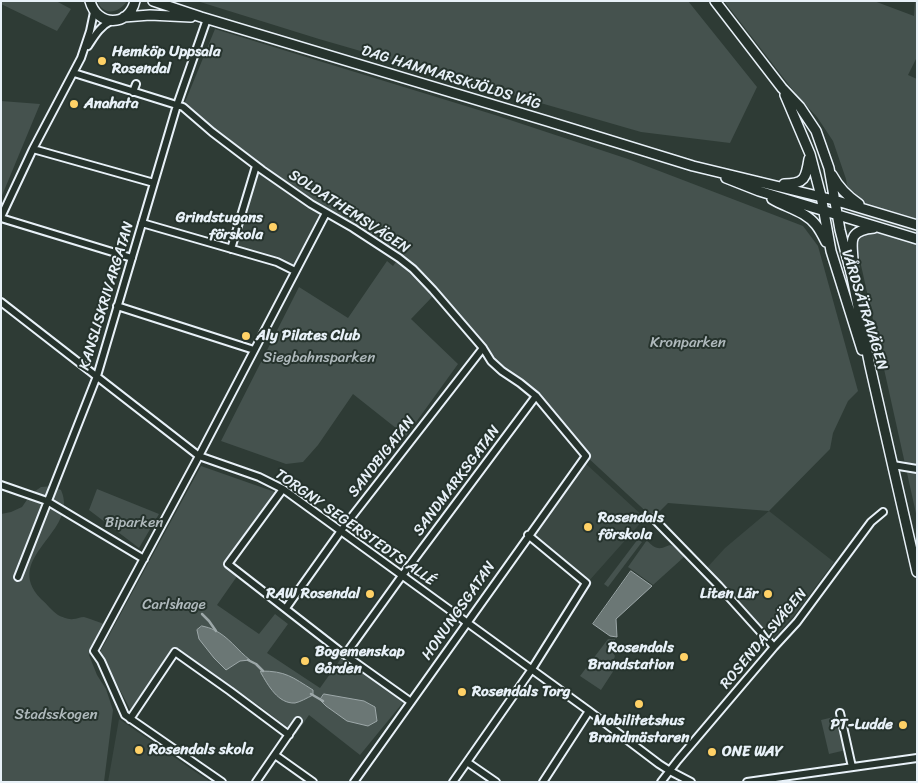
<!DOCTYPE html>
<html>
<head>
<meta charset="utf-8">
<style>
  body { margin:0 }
  #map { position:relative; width:918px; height:783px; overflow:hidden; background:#2e3b35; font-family:Sriracha,sans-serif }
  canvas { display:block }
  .frame { position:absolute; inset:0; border:2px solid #e8f1f8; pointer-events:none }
</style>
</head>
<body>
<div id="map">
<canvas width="918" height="783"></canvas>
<div class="frame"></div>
</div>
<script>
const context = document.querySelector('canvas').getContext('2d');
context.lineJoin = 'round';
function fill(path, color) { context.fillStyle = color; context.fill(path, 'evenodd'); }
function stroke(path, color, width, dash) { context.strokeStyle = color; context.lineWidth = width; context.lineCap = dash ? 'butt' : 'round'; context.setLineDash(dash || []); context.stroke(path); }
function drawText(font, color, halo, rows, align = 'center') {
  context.font = font + ' Sriracha,sans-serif'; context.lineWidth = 4; context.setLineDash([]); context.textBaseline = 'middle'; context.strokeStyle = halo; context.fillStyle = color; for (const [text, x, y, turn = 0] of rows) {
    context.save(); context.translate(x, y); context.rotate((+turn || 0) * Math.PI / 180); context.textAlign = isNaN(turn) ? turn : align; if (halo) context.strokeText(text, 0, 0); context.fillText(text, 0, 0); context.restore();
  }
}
fill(new Path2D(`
  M251 168 322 213 290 272 228 241Z
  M585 463 645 518 588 582 532 535Z
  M769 511 834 562 793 617 770 642 704 571 725 548Z
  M119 719 210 782H108Z`), '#3b4843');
fill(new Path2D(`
  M1 1H56L71 9 57 31 1 4Z
  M97 1H127C118 14 104 16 97 1Z
  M197 1H688L757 87 730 143 641 132 319 39Z
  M724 1H874L914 16 915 1H917V57L908 75 917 79V518L859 256 846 179 833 141 817 117 799 98Z
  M215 29 495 115 628 159 803 226 818 246 858 391 848 401 833 433 830 449 769 511 668 503 653 518 586 456 536 396 502 371 413 269 226 141 183 107Z
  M1 101 40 104 1 198Z
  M398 259 434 295 411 319 458 364 406 436 353 394 318 445 303 462 286 464 221 441 299 287 348 318 387 261 393 266Z
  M201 466 275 492 228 562 240 572 217 605 259 634 275 614 288 624 267 653 320 688 342 657 405 700 360 755 309 715 296 734 258 705 175 648 131 711 100 652Z
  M53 486 61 490C80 532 1 557 41 599 47 604 52 611 58 615 62 617 69 620 73 619 77 619 80 617 84 617 91 619 99 622 106 625L89 655 97 675 106 689 113 710 104 782H1V514L11 512 22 507 31 494 41 487Z
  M97 489 159 514 139 548 89 510Z
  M638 539 642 542 608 587 604 584Z
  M647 540C651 545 655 549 662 548 663 548 669 545 670 545 676 546 681 553 684 557L653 585 628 567Z
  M608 639H615V640L611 645 612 651 615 656 613 662 614 670 601 690 580 676Z
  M838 716 846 750 829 754 821 720Z`), '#45524e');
const water = new Path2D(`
  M631 571 652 586 616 619 617 637 610 636 593 624Z
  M202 626C206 627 211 628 214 630 228 636 238 651 250 660L240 661 226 670 214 658 199 639 197 630Z
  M261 671C286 671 292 677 313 690V695C307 698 300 702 295 703 278 704 268 685 261 673Z
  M324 694 364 701 375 707 377 721 368 726 347 721 326 706 320 700Z`);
fill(water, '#6b7775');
stroke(water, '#9da8a9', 1);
stroke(new Path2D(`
  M202 614 209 621 216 631
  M248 660 256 664 263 671
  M311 694 323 701`), '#9da8a9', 2.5);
const street = new Path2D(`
  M88 46C94 37 100 26 111 21
  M74 73 183 107 212 132 262 170 311 204 353 228 399 258 413 269 433 290 483 348 491 361 502 371 520 383 536 396 586 456 354 782
  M133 92 136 84
  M33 149 154 183
  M1 217 33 149 81 58 90 31 94 12
  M1 218 132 258
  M142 223 277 262 295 271
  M231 249 256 166
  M1 302 199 456 259 477 283 489 589 711 659 764 670 771 691 782
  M117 306 254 350
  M893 465 917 469
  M1 485 47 501 144 559
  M283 489 228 564 345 655 411 702
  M653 518 719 586 774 647
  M18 577 97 376 177 105 207 19
  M286 608 343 528 483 348
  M345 655 404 573 536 396
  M840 713 852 767
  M130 719 175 652 230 691 289 735
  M275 755 313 782
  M467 762 496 782
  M222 782 125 715 101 661 94 651 199 456 326 213
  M256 782 298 721
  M453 782 532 669 586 583 528 535
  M543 782 589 711
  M661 782 678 760 774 647 797 622 871 522 883 512
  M747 782 917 758`);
const secondary = new Path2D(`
  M90 1C97 27 129 27 135 1
  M153 1 201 17 547 121 693 166 834 200 917 225
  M715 1 782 88 800 107 816 131 829 168 840 230 852 277 870 366 917 572
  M124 17 150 15 191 17
  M785 95 810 154 821 196 831 251 862 350
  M832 175C839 188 847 196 859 204
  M726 178 759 191 917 239
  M784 184C805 184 806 178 809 159
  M772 199C787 208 805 211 816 225 820 230 823 236 826 242
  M853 270C855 247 842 231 874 228`);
stroke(street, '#e8f1f8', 10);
stroke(secondary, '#e8f1f8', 12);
stroke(street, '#26332d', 6);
stroke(secondary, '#26332d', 9);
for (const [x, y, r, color] of [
  [102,61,5,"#ffd166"],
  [74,104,5,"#ffd166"],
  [273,227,5,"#ffd166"],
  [246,336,5,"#ffd166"],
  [588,527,5,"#ffd166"],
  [370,594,5,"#ffd166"],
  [768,594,5,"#ffd166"],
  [684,657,5,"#ffd166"],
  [305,661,5,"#ffd166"],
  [462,692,5,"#ffd166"],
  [639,704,5,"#ffd166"],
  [903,725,5,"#ffd166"],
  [139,750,5,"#ffd166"],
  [712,752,5,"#ffd166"]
]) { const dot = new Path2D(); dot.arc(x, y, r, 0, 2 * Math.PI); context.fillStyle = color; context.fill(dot); stroke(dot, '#26332d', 2); }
drawText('bold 15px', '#e8f1f8', '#26332d', [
  ["Hemköp Uppsala",112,52],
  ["Rosendal",112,69],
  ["Anahata",84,104],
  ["Grindstugans",263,218,"right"],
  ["förskola",263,235,"right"],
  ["Aly Pilates Club",256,336],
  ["Rosendals",598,518],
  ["förskola",598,535],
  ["RAW Rosendal",360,594,"right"],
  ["Liten Lär",758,594,"right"],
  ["Rosendals",674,648,"right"],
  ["Brandstation",674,665,"right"],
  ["Bogemenskap",315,652],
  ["Gården",315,669],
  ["Rosendals Torg",472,692],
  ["Mobilitetshus",639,721,"center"],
  ["Brandmästaren",639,738,"center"],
  ["PT-Ludde",893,725,"right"],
  ["Rosendals skola",149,750],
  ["ONE WAY",722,752]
], 'left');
drawText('15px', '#e8f1f8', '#26332d', [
  ["DAG HAMMARSKJÖLDS VÄG",451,78,17],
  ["SOLDATHEMSVÄGEN",349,212,33],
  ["KANSLISKRIVARGATAN",107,296,-73],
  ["VÅRDSÄTRAVÄGEN",864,310,73],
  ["SANDBIGATAN",382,457,-52],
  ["SANDMARKSGATAN",457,481,-53],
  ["TORGNY SEGERSTEDTS ALLÉ",355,528,35],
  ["HONUNGSGATAN",459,611,-55],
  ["ROSENDALSVÄGEN",764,639,-50]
]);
drawText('15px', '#afb9bc', '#26332d', [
  ["Kronparken",688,343],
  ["Siegbahnsparken",319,358],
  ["Biparken",134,523],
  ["Carlshage",174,605],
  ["Stadsskogen",56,715]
]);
</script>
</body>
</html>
